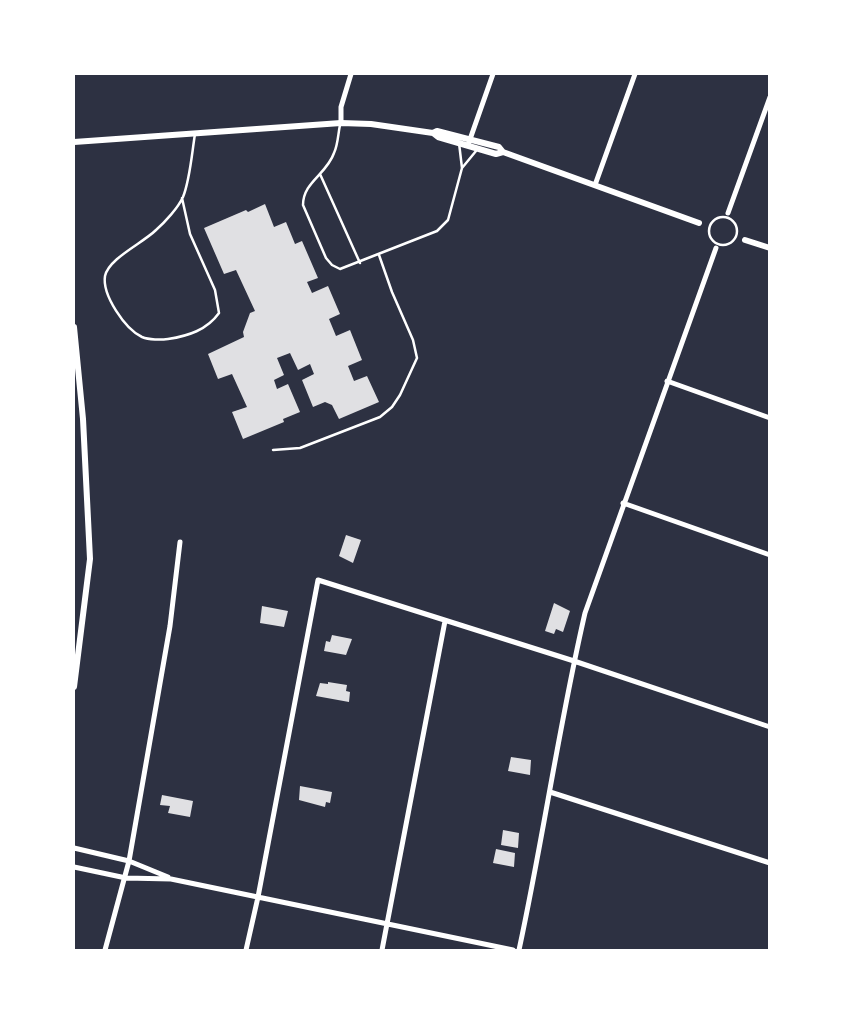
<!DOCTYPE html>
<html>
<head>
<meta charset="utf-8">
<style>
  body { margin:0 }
  #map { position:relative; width:843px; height:1024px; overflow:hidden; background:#2d3142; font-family:"Fira Sans Condensed",sans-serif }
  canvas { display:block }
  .frame { position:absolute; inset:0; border:75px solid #fff; pointer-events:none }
</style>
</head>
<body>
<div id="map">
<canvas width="843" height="1024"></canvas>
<div class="frame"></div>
</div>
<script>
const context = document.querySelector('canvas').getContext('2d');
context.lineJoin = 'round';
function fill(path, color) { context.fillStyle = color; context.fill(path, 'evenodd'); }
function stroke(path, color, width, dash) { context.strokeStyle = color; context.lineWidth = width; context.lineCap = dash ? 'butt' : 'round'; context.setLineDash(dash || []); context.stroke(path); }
fill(new Path2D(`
  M265 204 274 227 286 222 295 244 302 241 318 278 307 282 312 293 328 286 340 314 329 319 336 336 350 330 362 360 348 366 354 381 367 376 379 402 339 419 332 405 325 402 313 407 302 380 314 374 310 364 298 370 290 353 277 358 284 375 274 380 277 389 288 384 300 412 283 419 284 422 243 439 232 412 247 407 232 374 218 379 208 354 244 337 243 332 250 313 255 311 236 270 224 274 204 228 246 210 248 212Z
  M346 535 361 540 353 563 339 556Z
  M554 603 570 611 563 632 556 629 554 634 545 631Z
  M262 606 288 611 284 627 260 623Z
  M332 635 352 639 346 655 324 651 326 641 330 642Z
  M328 682 347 685 346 691 350 692 349 702 316 696 320 683 328 684Z
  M511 757 531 760 530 775 508 771Z
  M300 786 332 792 330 803 326 802 325 807 299 800Z
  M162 795 193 801 190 817 168 813 170 806 160 805Z
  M503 830 519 833 518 848 501 845Z
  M496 849 515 853 514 867 493 863Z`), '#e0e0e3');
stroke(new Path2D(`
  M340 125C338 134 338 145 334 153 327 174 303 182 303 205L326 258 332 265 340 269 437 231 448 220 462 168 476 151
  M459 143 462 168
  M320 174 360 263
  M182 198 190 234 215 290 219 313C207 330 188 336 168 339 161 340 149 340 142 337 125 329 102 295 105 276 109 258 143 243 156 230 165 222 178 208 183 197 190 180 192 152 195 134
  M709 231a14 14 0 1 1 28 0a14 14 0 1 1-28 0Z
  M273 450 300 448 380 417 392 407 400 395 417 358 413 340 392 292 379 255`), '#fff', 2.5);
stroke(new Path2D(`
  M341 123V107L351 74
  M468 145 493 74
  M595 185 635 74
  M728 213 770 97
  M667 381 770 418
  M623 503 770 555
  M550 792 770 863
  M74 848 129 861 168 877
  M74 867 126 878 171 879 513 950
  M105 950 129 861 170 626 180 542
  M246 950 258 897 318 580 574 661 770 727
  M382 950 445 621
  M519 950C543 839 559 725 585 613L716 248`), '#fff', 5);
stroke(new Path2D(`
  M433 133 438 137 496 154 503 152
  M74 142 341 123 371 124 433 133 437 131 499 147 503 152 699 223
  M745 240 770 248
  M74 327 83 419 90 559 74 687`), '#fff', 6);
</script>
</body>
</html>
